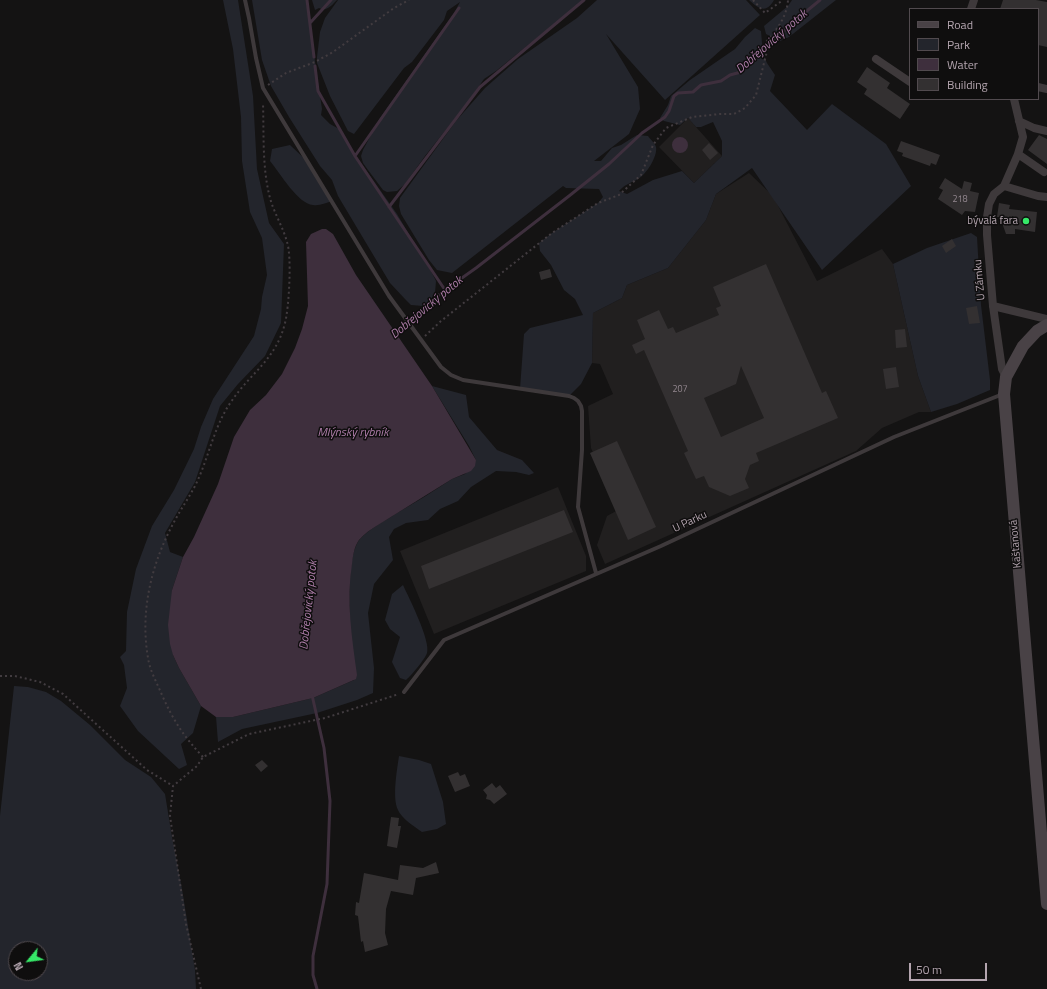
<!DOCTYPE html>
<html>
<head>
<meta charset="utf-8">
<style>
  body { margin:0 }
  #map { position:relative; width:1047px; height:989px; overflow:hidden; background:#141313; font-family:"Titillium Web",sans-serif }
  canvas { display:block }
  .legend { position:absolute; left:909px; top:8px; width:130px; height:92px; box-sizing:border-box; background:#0f0e0e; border:1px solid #514a4e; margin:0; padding:5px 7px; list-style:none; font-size:12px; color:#b4a5af }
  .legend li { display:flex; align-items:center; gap:8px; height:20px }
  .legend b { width:20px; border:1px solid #514a4e }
  .north { position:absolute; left:8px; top:941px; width:40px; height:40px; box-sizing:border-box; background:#0f0e0e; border:1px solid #514a4e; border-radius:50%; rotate:241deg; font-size:11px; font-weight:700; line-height:16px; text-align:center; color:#b4a5af }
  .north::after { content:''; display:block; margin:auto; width:14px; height:18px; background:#36e868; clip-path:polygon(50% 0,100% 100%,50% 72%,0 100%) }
  .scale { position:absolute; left:909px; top:963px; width:78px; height:18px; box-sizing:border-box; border:2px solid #b4a5af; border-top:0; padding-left:5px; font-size:12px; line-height:14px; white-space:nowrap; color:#b4a5af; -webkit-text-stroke:3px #0f0e0e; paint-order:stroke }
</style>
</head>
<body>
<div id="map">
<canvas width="1047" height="989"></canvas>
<ul class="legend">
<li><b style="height:5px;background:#494246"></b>Road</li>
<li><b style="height:11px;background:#23252c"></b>Park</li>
<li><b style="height:11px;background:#3e2f3d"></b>Water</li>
<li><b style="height:11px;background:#333031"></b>Building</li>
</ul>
<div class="north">N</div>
<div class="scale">50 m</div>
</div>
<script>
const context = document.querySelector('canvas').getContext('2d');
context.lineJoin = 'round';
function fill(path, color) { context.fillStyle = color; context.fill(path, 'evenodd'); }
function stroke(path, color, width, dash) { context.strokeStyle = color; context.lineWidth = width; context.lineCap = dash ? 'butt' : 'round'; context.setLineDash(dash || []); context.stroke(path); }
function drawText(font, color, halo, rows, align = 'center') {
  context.font = font + ' "Titillium Web",sans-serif'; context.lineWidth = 3; context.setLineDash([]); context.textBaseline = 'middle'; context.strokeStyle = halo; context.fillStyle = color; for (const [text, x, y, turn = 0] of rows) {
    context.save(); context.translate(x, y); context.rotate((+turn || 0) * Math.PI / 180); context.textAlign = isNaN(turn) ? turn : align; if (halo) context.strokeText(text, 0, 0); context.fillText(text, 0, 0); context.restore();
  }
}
fill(new Path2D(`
  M688 118 722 156 694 183 659 147Z
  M749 173 773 196 817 281 882 249 893 264 918 376 931 412H919L882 428 856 451 605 564 597 545 607 516 618 510 591 448 588 406 613 394 600 364 592 363 593 313 622 298 627 285 668 268 706 220 716 194Z
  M558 487 586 556V571L434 634 400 551Z`), '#211f1f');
fill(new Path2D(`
  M223 0H238L253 96 257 169 269 223 284 244 281 323 265 356 238 384 220 406 195 482 165 533 170 552 183 557 172 590 173 655 179 668 201 706 193 733 181 744 187 765 179 769 138 731 120 706 127 688 124 665 120 657 126 651 127 612 136 569 152 526 174 490 194 449 201 427 213 399 254 336 261 309 262 297 267 275 262 238 250 212 242 161 241 117 233 49Z
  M252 0H306L322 109 321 115 330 124 341 130 349 146 397 214 432 273 436 281 435 293 430 301 423 306 411 305 405 299 390 283 338 196 332 180 320 166 289 117 271 86 262 60Z
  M312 0H337C332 5 327 12 319 8L315 10Z
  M338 0H584L496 71 484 79 468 102 425 156 405 184 397 191 387 192 383 190 368 170 363 163 361 156 363 150 380 118 454 13 460 2 447 11 444 20 412 62 404 68 354 134 348 131 330 96 317 63V57L320 32 325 18Z
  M597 0H746L760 15 665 100 606 34 638 87 640 109 629 134 594 161H601L612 148 621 145 637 135 648 136C650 139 655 143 656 147 658 156 646 175 638 179 631 183 625 184 619 191L627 194 653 180 682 171 694 183 722 156V141L713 122 701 127H696L688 118 680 125 664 121 660 118 668 105 671 96 690 80 735 49 745 37 755 28 761 31 763 54 767 63 775 75 770 91 807 130 832 104 886 144 911 186 822 270 752 168 716 194 706 220 668 268 627 285 622 298 593 313 592 363 581 384 569 396 520 389 524 334 530 328 583 315 575 299 564 290 551 265 540 251 539 243 552 233 598 203 603 197 599 189 566 188 563 186 452 273 437 270 429 260 401 214 399 206 400 198 456 121 485 88 518 59 577 18Z
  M749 0H774C766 14 759 9 749 0Z
  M792 0H836L789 37 780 41 766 34 764 26 788 6Z
  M290 145 308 162 332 201C325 203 320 206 313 205 298 204 280 173 270 161L272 149Z
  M971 233 977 237 981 305 990 380V390L957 404 931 412 918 376 893 264 927 248Z
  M432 386 466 395 469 417 497 450 522 460 534 473 529 475 516 472 496 471 471 487 458 501 440 509 428 520 406 523 394 529 389 537 393 560 374 584 368 613 374 668 373 693 357 700 317 713 242 729 218 742 216 717H233L313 698 354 680C352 651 342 560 360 539 370 528 385 521 397 513 416 502 434 491 452 479L465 474 476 460 469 446Z
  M403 585C409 598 431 641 427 653 425 659 411 676 406 680L400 678 392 662 400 637 390 629 385 620 392 594Z
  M14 686 28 687 46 692 61 701 90 725 125 760 151 777 165 794 172 837 182 889 195 970 196 989H0V816ZM16 949H40V973H16Z
  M399 756 419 760 431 764 443 802 446 824 437 829 422 832C415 827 401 818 398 810 392 798 397 770 399 756Z`), '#23252c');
fill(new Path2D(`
  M672 145a8 8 0 1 1 16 0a8 8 0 1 1-16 0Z
  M322 229H326L333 234 356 275 432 386 476 460 475 466 471 471 452 479 378 525C371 529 364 534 359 540 354 547 353 556 352 564 346 601 352 638 357 675L356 679 313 698 233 717H216L201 706 179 668 173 655 170 644 168 625 172 590 183 557 194 537 218 484 234 437 250 410 266 395 282 374 295 348 302 329 308 306 306 242 311 234Z`), '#3e2f3d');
stroke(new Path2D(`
  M307 0 314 57
  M310 23 331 0
  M315 66 318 91 355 156 445 290
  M355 156 459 8
  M389 207 480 87 584 0
  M393 334 445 290 476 268 569 196 609 164 642 133 665 117 669 111 674 96 678 93 693 92 701 85 721 81 730 75 741 72 759 56 762 47 779 36 791 24 820 0
  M312 695 324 748 330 801 327 884 313 956V975L317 989`), '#3e2f3d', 3);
fill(new Path2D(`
  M1003 0H1036L1047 2V47L1038 45V9H1000Z
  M867 67 890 83 887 88 910 104 900 119 864 94 867 89 857 82Z
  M1039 135 1047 139V164L1028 150Z
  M901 141 940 155 936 165 931 163 930 166 902 156 903 153 897 151Z
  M709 143 718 153 710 160 702 150Z
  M945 178 962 189 964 181 972 183 970 191 979 193 975 212 965 211 962 215 938 199 943 190 939 188Z
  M999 203 1010 205 1009 209 1037 212 1035 232 1015 229V234H1006L1000 217H997Z
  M952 239 956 246 946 253 942 246Z
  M766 264 822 393 826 391 838 418 756 453 759 461 750 465 745 479 749 488 730 496 709 487 704 476 696 479 684 453 688 451 644 350 636 354 632 345 645 339 637 320 659 310 668 329 673 327 676 333 719 315 716 308 721 306 713 287ZM741 366 764 418 721 437 704 398 736 384Z
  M550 269 552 277 541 280 539 272Z
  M977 306 980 323 969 324 966 308Z
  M905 329 907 347 896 348 895 330Z
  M896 367 899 387 886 389 883 369Z
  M617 441 656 527 628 540 590 453Z
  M564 510 573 532 429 589 421 566Z
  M262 760 268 766 261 772 255 765Z
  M458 772 460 776 465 774 470 786 455 792 448 776Z
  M492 783 496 788 500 785 507 794 494 804 490 800 486 799 487 795 483 790Z
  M391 817 399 818 398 826H401L397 848 387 846Z
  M436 862 439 873 416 878 413 895 391 891 386 909 385 933 388 945 365 952 363 941 361 942 358 916 355 915 356 902 359 903 364 873 398 880 400 865 423 868Z`), '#333031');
stroke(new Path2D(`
  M753 0 765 13 783 0
  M268 85 286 73 315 62 333 52 394 8 409 0
  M425 336 441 321 552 233 598 203 619 195 641 175 653 145 666 128 692 117 720 114H734L745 108 756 95 768 47 766 42C777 30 787 16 788 0
  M0 676H15L40 682 63 694 147 770 173 786
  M203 757C184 737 173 720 162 695 157 683 150 671 148 658 140 612 151 565 173 524 180 510 189 498 196 484 209 457 214 426 231 402 250 373 276 360 285 323 289 308 292 256 287 242 283 227 274 213 270 198 262 168 264 134 263 103
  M201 989 186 924 170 816 173 786 197 766 203 757 249 734 325 718 399 694`), '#423c40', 2, [2, 3]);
stroke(new Path2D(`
  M245 0 249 18 256 58 263 88 389 296 441 367 451 375 463 380 569 396 574 398 578 401 581 406 582 411V450L578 507 596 573
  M404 692 444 640 661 546 894 437 1003 394`), '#3e393b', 4);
stroke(new Path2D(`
  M971 9 974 0
  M876 59 910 82
  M1038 87 1047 89
  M1019 121 1034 128 1047 131
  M1018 154 1044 172
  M1004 186 1038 196 1047 197
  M993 306 1047 319
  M1006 377 1002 369 993 306 987 235V217L989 204 994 194 1004 186 1018 154 1023 137 1014 99`), '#3e393b', 8);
stroke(new Path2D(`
  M1047 325 1037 331 1023 346 1006 377 1004 394 1047 904`), '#494246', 12);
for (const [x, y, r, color] of [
  [1026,221,4,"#36e868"]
]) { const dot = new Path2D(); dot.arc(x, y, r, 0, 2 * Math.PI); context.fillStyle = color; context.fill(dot); stroke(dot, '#0f0e0e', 1.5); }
drawText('9px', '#948890', null, [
  ["218",960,200],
  ["207",680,390]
]);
drawText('11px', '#b4a5af', '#0f0e0e', [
  ["bývalá fara",1018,221]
], 'right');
drawText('11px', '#b4a5af', '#0f0e0e', [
  ["U Zámku",980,280,-95],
  ["U Parku",690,522,-25],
  ["Kaštanová",1016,544,-95]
]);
drawText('italic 12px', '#ae7da9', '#0f0e0e', [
  ["Dobřejovický potok",772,42,-41],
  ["Dobřejovický potok",427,308,-40],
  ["Mlýnský rybník",353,433],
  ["Dobřejovický potok",309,605,-84]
]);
</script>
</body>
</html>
